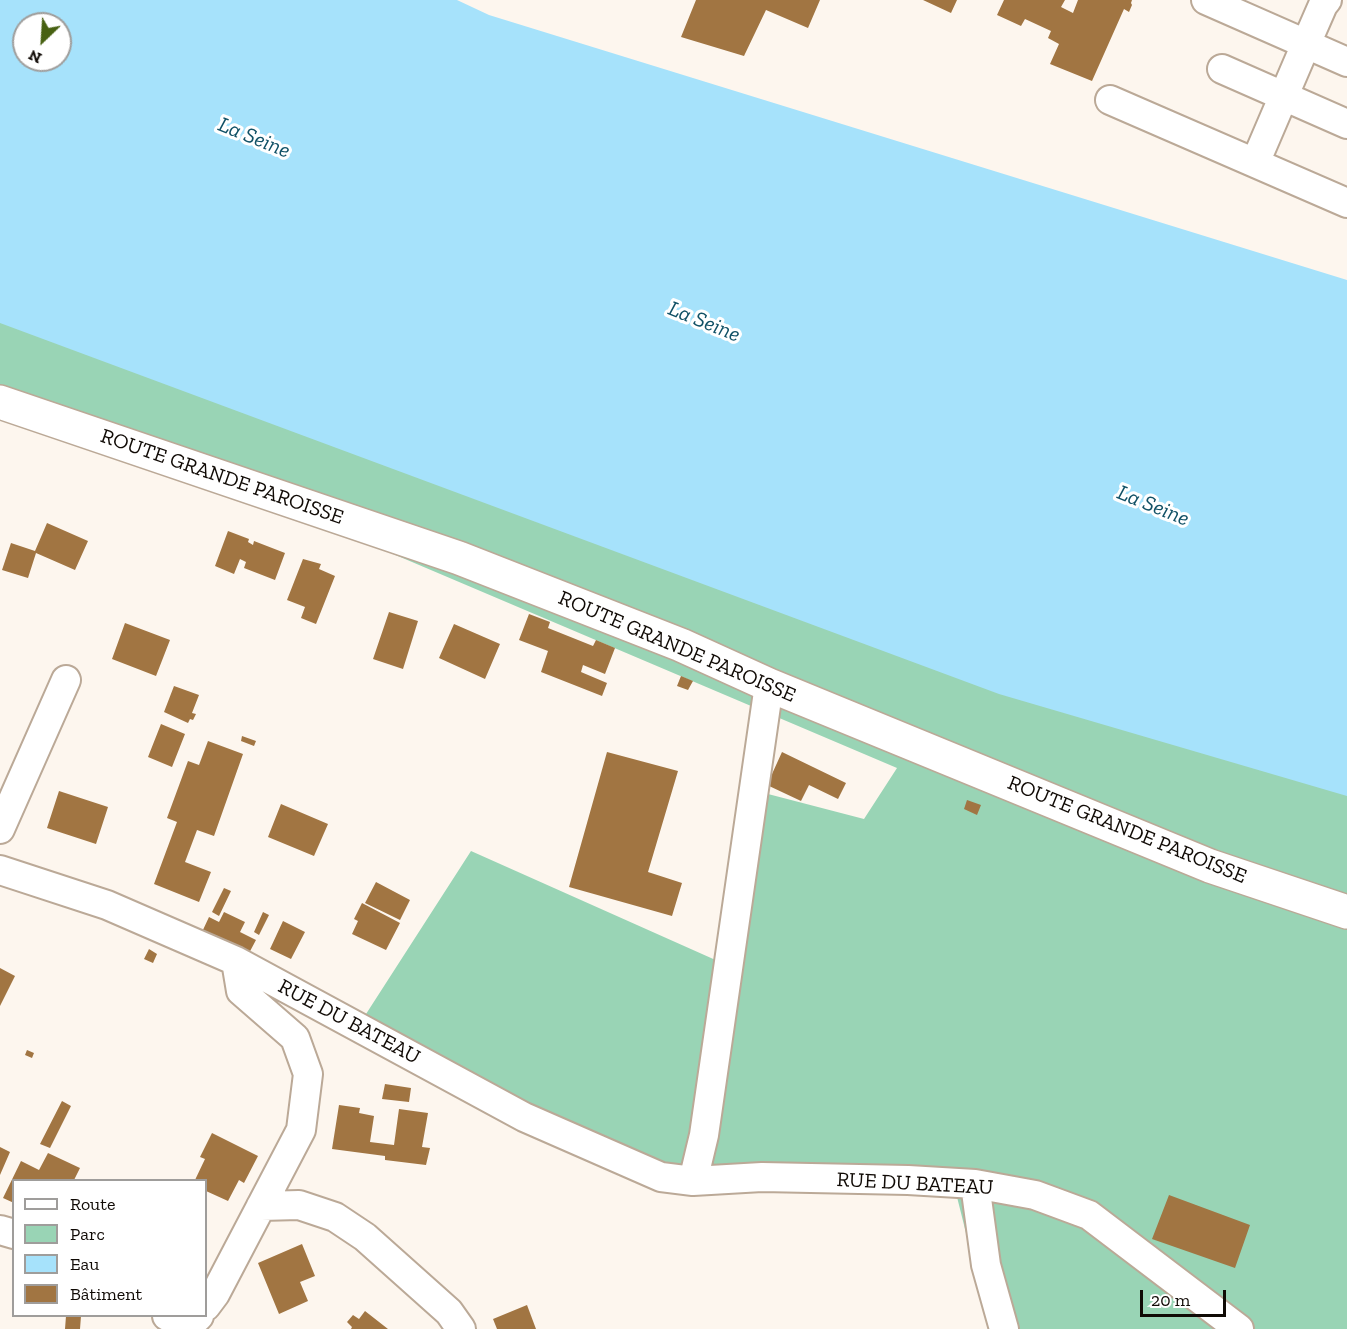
<!DOCTYPE html>
<html>
<head>
<meta charset="utf-8">
<style>
  body { margin:0 }
  #map { position:relative; width:1347px; height:1329px; overflow:hidden; background:#fdf6ee; font-family:"Zilla Slab",serif }
  canvas { display:block }
  .legend { position:absolute; left:12px; top:1179px; width:195px; height:138px; box-sizing:border-box; background:#fff; border:2px solid #9f9d9b; margin:0; padding:8px 10px; list-style:none; font-size:18px; color:#100a05 }
  .legend li { display:flex; align-items:center; gap:12px; height:30px }
  .legend b { width:30px; border:2px solid #9f9d9b }
  .north { position:absolute; left:12px; top:12px; width:60px; height:60px; box-sizing:border-box; background:#fff; border:2px solid #9f9d9b; border-radius:50%; rotate:205deg; font-size:16px; font-weight:700; line-height:24px; text-align:center; color:#100a05 }
  .north::after { content:''; display:block; margin:auto; width:21px; height:27px; background:#476112; clip-path:polygon(50% 0,100% 100%,50% 72%,0 100%) }
  .scale { position:absolute; left:1140px; top:1290px; width:86px; height:27px; box-sizing:border-box; border:3px solid #100a05; border-top:0; padding-left:8px; font-size:18px; line-height:21px; white-space:nowrap; color:#100a05; -webkit-text-stroke:4px #fff; paint-order:stroke }
</style>
</head>
<body>
<div id="map">
<canvas width="1347" height="1329"></canvas>
<ul class="legend">
<li><b style="height:8px;background:#fff"></b>Route</li>
<li><b style="height:16px;background:#99d4b5"></b>Parc</li>
<li><b style="height:16px;background:#a6e2fb"></b>Eau</li>
<li><b style="height:16px;background:#a17542"></b>Bâtiment</li>
</ul>
<div class="north">N</div>
<div class="scale">20 m</div>
</div>
<script>
const context = document.querySelector('canvas').getContext('2d');
context.lineJoin = 'round';
function fill(path, color) { context.fillStyle = color; context.fill(path, 'evenodd'); }
function stroke(path, color, width, dash) { context.strokeStyle = color; context.lineWidth = width; context.lineCap = dash ? 'butt' : 'round'; context.setLineDash(dash || []); context.stroke(path); }
function drawText(font, color, halo, rows, align = 'center') {
  context.font = font + ' "Zilla Slab",serif'; context.lineWidth = 6; context.setLineDash([]); context.textBaseline = 'middle'; context.strokeStyle = halo; context.fillStyle = color; for (const [text, x, y, turn = 0] of rows) {
    context.save(); context.translate(x, y); context.rotate((+turn || 0) * Math.PI / 180); context.textAlign = isNaN(turn) ? turn : align; if (halo) context.strokeText(text, 0, 0); context.fillText(text, 0, 0); context.restore();
  }
}
fill(new Path2D(`
  M0 307 1347 783V1329H990L955 1189 693 1186 357 1028 471 851 720 962 768 794 864 819 897 768 0 387Z`), '#99d4b5');
fill(new Path2D(`
  M0 0H457L489 15 1347 280V796L999 694 0 323ZM24 24H60V60H24Z`), '#a6e2fb');
fill(new Path2D(`
  M696 0H820L808 28 766 10 744 56 681 37Z
  M923 0H957L951 13Z
  M1004 0H1065L1061 7 1073 13 1078 0H1132L1131 3 1132 5 1129 12 1124 9 1092 81 1050 64 1059 44 1048 38 1051 31 1025 19 1021 26 997 15Z
  M47 523 88 541 75 570 36 553 28 578 2 570 11 543 35 551Z
  M228 531 249 539 248 542 253 545 254 541 285 553 275 580 244 568 246 562 240 559 234 574 215 566Z
  M303 559 321 564 319 569 335 576 316 624 301 618 305 607 287 600Z
  M389 612 418 621 403 669 373 659Z
  M529 614 550 622 548 628 593 646 596 640 615 648 605 674 583 665 581 672 607 683 602 696 541 672 548 651 519 640Z
  M125 623 170 640 156 676 112 659Z
  M454 624 500 644 485 679 439 658Z
  M681 676 693 681 688 690 677 686Z
  M174 686 199 695 192 713 196 714 193 720 190 719 188 723 164 712Z
  M161 724 185 734 172 767 148 757Z
  M242 736 256 741 254 746 241 741Z
  M208 741 243 754 214 836 197 830 185 862 211 872 199 902 154 884 177 822 167 818 188 761 199 765Z
  M607 752 678 771 648 872 682 883 672 916 569 887Z
  M782 752 846 783 838 799 809 785 801 801 767 785Z
  M59 791 108 807 96 844 47 828Z
  M967 800 981 805 977 815 964 809Z
  M281 804 328 824 314 856 268 837Z
  M376 882 410 900 400 920 365 903Z
  M224 888 231 891 219 916 212 912Z
  M362 903 400 923 386 950 352 934 358 921 354 919Z
  M224 912 245 922 240 932 256 940 248 955 202 932 209 917 219 922Z
  M263 912 269 915 259 935 254 932Z
  M283 921 305 932 291 959 270 949Z
  M149 949 157 954 153 963 144 959Z
  M0 968 15 976 0 1006Z
  M27 1050 34 1053 32 1058 25 1055Z
  M385 1084 411 1088 409 1102 382 1099Z
  M62 1101 71 1106 50 1148 40 1144Z
  M339 1105 360 1108 359 1113 374 1116 370 1142 394 1145 399 1109 428 1113 422 1147 430 1148 426 1165 385 1160V1156L332 1149Z
  M212 1133 258 1156 244 1183 239 1180 228 1201 206 1191V1180H195L205 1159 200 1157Z
  M0 1147 10 1152 0 1175Z
  M48 1153 80 1168 74 1180H14V1203L3 1198 21 1161 39 1170Z
  M1169 1195 1250 1225 1235 1268 1152 1239Z
  M302 1244 315 1276 300 1282 308 1301 279 1314 258 1263Z
  M527 1305 536 1329H497L493 1319Z
  M365 1311 388 1329H351L352 1327 347 1322 353 1315 359 1319Z
  M66 1316H81L80 1329H65Z`), '#a17542');
const minor = new Path2D(`
  M1206 0 1347 62
  M1222 69 1347 124
  M1110 100 1347 203
  M1255 163 1306 44 1323 5 1327 0
  M0 829 66 680
  M0 870 107 905 236 961 524 1117 661 1177 693 1181 762 1177 908 1180 975 1184 1035 1195 1089 1215 1239 1329
  M693 1181 704 1135 769 685
  M975 1184 986 1265 1004 1329
  M261 1206 299 1205 335 1217 365 1237 449 1312 461 1329
  M0 1230 14 1234
  M206 1306 215 1294 301 1130 308 1074 295 1038 241 991 236 961
  M167 1316 197 1318 199 1316`);
const major = new Path2D(`
  M0 402 459 558 681 645 769 685 1210 866 1347 912`);
stroke(minor, '#bba997', 32);
stroke(major, '#bba997', 36);
stroke(minor, '#fff', 28);
stroke(major, '#fff', 33);
drawText('21px', '#100a05', '#fff', [
  ["ROUTE GRANDE PAROISSE",222,477,19],
  ["ROUTE GRANDE PAROISSE",677,647,23],
  ["ROUTE GRANDE PAROISSE",1127,830,22],
  ["RUE DU BATEAU",349,1022,28],
  ["RUE DU BATEAU",915,1184,3]
]);
drawText('italic 22px', '#115166', '#fff', [
  ["La Seine",254,138,22],
  ["La Seine",704,322,22],
  ["La Seine",1153,506,22]
]);
</script>
</body>
</html>
